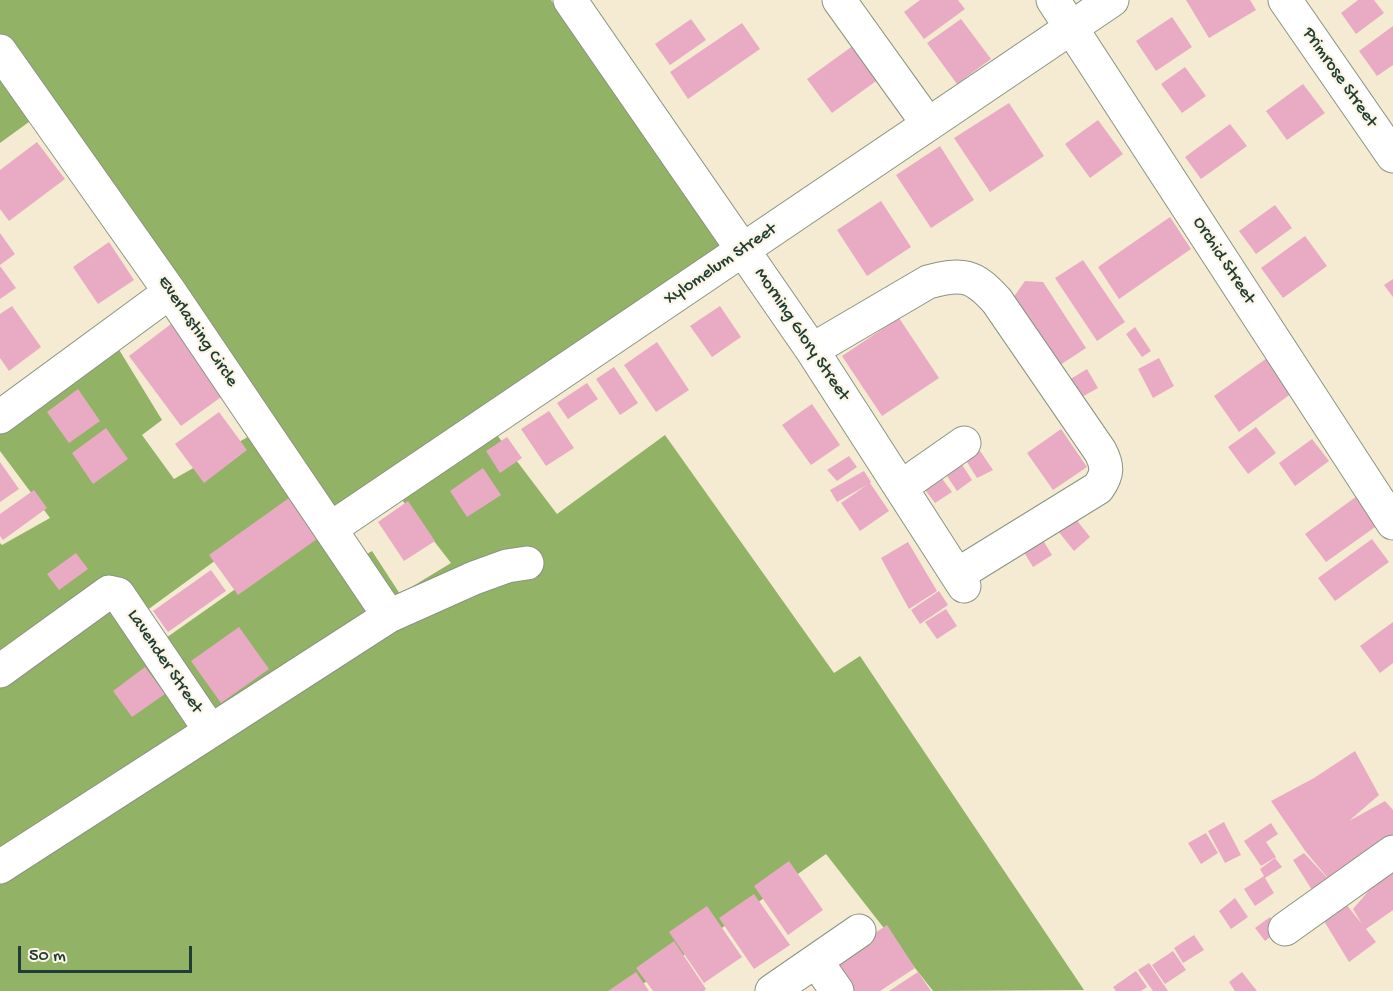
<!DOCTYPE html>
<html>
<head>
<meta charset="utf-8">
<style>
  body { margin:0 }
  #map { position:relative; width:1393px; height:991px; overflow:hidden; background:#f4ebd2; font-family:"Gochi Hand",sans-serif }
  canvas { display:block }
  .scale { position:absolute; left:18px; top:946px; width:174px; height:27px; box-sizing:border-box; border:3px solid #1f3d34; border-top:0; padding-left:8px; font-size:18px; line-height:21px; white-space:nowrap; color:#1f3d34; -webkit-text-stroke:4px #fcf5e5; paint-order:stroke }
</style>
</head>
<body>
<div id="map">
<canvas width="1393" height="991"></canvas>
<div class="scale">50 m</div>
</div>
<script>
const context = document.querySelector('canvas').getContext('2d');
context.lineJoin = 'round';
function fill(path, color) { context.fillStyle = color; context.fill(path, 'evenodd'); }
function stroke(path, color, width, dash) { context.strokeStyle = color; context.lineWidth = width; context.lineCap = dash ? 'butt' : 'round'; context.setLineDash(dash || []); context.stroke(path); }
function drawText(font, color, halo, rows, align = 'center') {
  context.font = font + ' "Gochi Hand",sans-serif'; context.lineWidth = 4.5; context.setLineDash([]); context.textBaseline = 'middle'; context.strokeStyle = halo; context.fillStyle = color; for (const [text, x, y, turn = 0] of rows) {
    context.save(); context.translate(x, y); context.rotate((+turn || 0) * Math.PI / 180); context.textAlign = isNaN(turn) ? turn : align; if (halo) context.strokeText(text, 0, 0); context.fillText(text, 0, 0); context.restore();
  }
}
fill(new Path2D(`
  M0 0H551L722 246 322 527 349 565 372 551 400 594 451 563 399 496 494 431 557 514 665 435 834 673 860 656 1084 990 933 991 826 854 633 991H0V543L2 545 50 518 0 451V431L118 348 162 420 142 435 174 479 253 434 33 119 0 143ZM300 499 322 528 146 652 128 624Z`), '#92b266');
fill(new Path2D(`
  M920 0H958L965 9 924 39 904 12Z
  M1186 0H1250L1256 10 1209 38Z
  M1358 0H1374L1384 13 1356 34 1341 13Z
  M1172 17 1192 47 1156 71 1136 41Z
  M691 19 706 40 670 65 655 44Z
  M961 19 991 59 957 84 927 43Z
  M742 23 760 49 688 99 670 72Z
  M1393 26V65L1377 76 1359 51Z
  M854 45 879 79 832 113 807 79Z
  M1185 67 1206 96 1182 113 1161 84Z
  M1303 84 1325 113 1287 140 1266 111Z
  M1009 103 1044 156 990 192 954 138Z
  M1098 120 1123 154 1090 178 1065 144Z
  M1230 124 1247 146 1201 179 1185 157Z
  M37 142 65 179 9 221 0 209V170Z
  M940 146 974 200 931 228 896 175Z
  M881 201 911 247 867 276 837 230Z
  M1275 205 1292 228 1256 254 1239 231Z
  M1170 217 1191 249 1119 299 1098 267Z
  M0 233 15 254 0 265Z
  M1305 236 1327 266 1283 298 1261 268Z
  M109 242 134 280 98 304 73 267Z
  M1083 260 1125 322 1097 341 1055 278Z
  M0 266 16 288 0 299Z
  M1393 279V297L1384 285Z
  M1025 281 1043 282 1086 348 1054 369 1011 301Z
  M12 306 41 347 9 371 0 358V314Z
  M720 306 741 337 712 357 690 326Z
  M899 318 939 378 882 416 842 356Z
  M171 324 224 395 181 426 129 356Z
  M1135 327 1151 351 1142 357 1126 334Z
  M657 342 689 390 656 412 624 365Z
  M1159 358 1174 386 1153 398 1138 369Z
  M1267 358 1292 393 1239 432 1214 396Z
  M614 367 638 403 620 415 596 379Z
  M1087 369 1098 388 1080 398 1069 380Z
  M587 383 598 399 568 419 557 403Z
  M78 389 100 421 69 443 47 412Z
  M812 404 840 445 811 465 782 425Z
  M549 411 574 448 546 466 521 429Z
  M219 412 247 450 204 483 175 444Z
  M1256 427 1276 453 1248 474 1228 447Z
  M106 428 128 459 93 484 72 453Z
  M1061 429 1087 467 1053 490 1027 453Z
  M507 437 522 458 500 473 486 451Z
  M1312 439 1329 461 1295 486 1279 463Z
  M976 445 993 470 977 478 962 454Z
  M849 456 857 467 837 481 827 470Z
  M957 457 972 480 957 491 941 467Z
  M0 462 19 489 0 502Z
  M483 468 501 495 467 517 450 491Z
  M864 471 871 482 870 483 889 511 860 531 841 503 867 485 837 502 830 490Z
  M937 472 952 492 935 503 920 483Z
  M34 490 47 508 3 540 0 536V514Z
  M1357 496 1378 525 1326 562 1305 534Z
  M289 498 317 539 238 595 209 555Z
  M408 501 435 541 404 561 378 522Z
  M1075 518 1090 537 1074 551 1058 531Z
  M1041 537 1052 555 1033 567 1022 549Z
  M1372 539 1389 562 1335 601 1318 578Z
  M908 542 937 591 909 609 881 558Z
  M76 553 88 569 59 590 47 574Z
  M211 570 226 591 168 632 153 611Z
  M939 591 948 605 920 624 911 610Z
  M946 609 957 626 937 639 925 622Z
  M1393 622V663L1380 673 1360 646Z
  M239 627 269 669 221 703 191 661Z
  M145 667 165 694 132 717 113 691Z
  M1355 751 1379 795 1349 821 1385 801 1393 810V842L1319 901 1293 860 1304 853 1332 883 1306 852 1271 801 1314 778Z
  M1224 822 1241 855 1225 863 1208 831Z
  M1271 823 1278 834 1266 842 1276 857 1261 866 1244 841Z
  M1206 833 1218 853 1201 864 1188 843Z
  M1275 858 1282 867 1265 878 1274 893 1255 906 1244 889 1264 876 1260 869Z
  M789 861 823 910 788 935 754 886Z
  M1393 869V910L1366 929 1376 942 1349 962 1321 916 1345 903 1362 924 1353 909 1372 887Z
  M754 894 790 945 754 969 719 918Z
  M1235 898 1248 917 1231 929 1219 911Z
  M707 906 742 957 704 983 669 932Z
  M1270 917 1279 930 1265 941 1255 928Z
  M887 925 915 968 880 991H854L834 960Z
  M1194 935 1204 950 1183 963 1174 948Z
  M674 941 706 989 704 991H653L636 968Z
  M1173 951 1186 970 1165 984 1152 965Z
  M1149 963 1168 991H1153L1138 970Z
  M1136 971 1147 987 1141 991H1116L1113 987Z
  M636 972 649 991H608Z
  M918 972 931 991H889Z
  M1242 972 1257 991H1235L1229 982Z`), '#e9abc4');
const minor = new Path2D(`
  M570 0 812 350 964 586
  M839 0 928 124
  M1053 0 1393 523
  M1285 0 1393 156
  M0 51 170 292 389 616
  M812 350 928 282C962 273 973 274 997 301L1100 451C1108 466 1108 474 1098 488L957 575
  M0 417 170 292
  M901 487 964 443
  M330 529 1112 0
  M0 671 109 592 118 594 210 730
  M0 867 389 616 474 578 507 566 527 563
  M1285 929 1393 852
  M816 961 837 991
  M772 991 859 931`);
stroke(minor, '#8a9483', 35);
stroke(minor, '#fff', 33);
drawText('18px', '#1f3d34', '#fcf5e5', [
  ["Primrose Street",1339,78,55],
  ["Orchid Street",1223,261,57],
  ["Xylomelum Street",721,265,-34],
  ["Everlasting Circle",197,332,56],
  ["Morning Glory Street",801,335,56],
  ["Lavender Street",164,662,56]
]);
</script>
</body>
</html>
